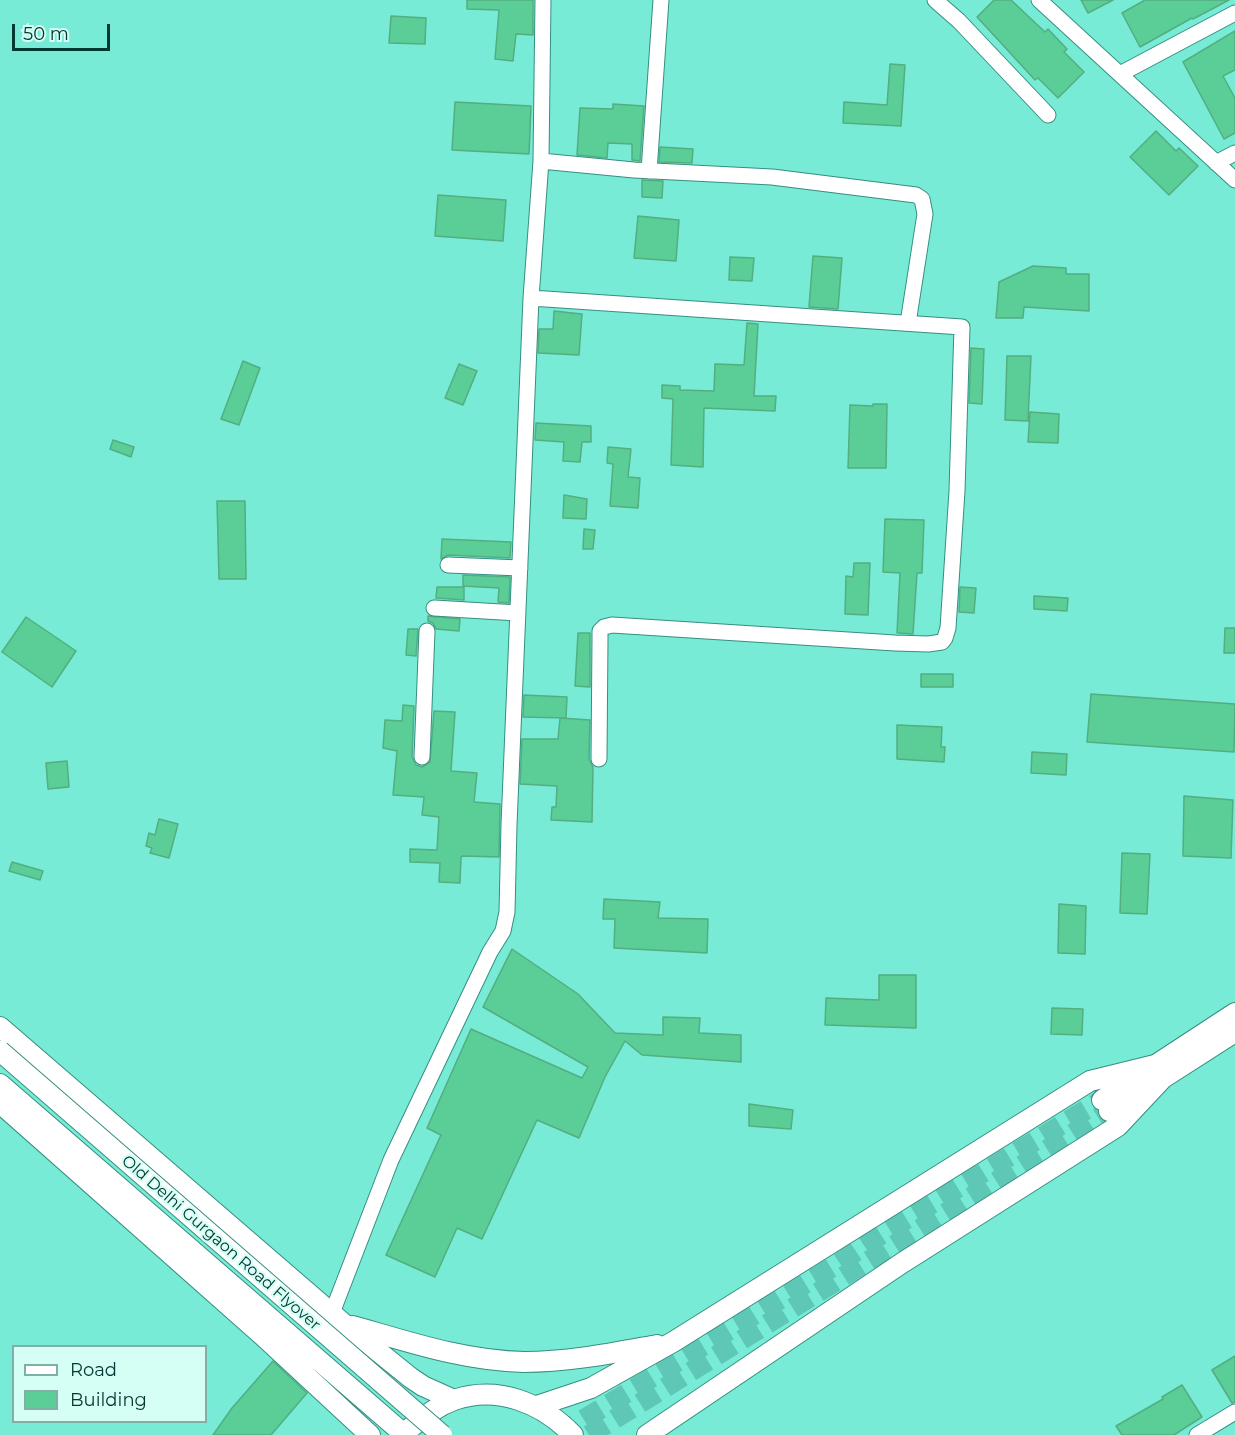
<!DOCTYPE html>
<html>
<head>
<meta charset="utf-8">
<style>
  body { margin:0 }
  #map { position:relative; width:1235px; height:1435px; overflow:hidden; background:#77ebd6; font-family:Montserrat,sans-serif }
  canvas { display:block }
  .legend { position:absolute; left:12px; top:1345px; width:195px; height:78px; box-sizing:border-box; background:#d5fef5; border:2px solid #80afa7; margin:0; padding:8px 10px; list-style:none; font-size:18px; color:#013831 }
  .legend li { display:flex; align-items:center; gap:12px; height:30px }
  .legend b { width:30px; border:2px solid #80afa7 }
  .scale { position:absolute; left:12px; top:24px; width:98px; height:27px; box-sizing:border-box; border:3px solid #013831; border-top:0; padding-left:8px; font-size:18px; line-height:21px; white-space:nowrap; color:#013831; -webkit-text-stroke:4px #d5fef5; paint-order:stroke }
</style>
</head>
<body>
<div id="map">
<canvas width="1235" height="1435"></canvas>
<ul class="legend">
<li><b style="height:8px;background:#fff"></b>Road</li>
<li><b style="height:16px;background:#5bcd97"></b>Building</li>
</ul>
<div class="scale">50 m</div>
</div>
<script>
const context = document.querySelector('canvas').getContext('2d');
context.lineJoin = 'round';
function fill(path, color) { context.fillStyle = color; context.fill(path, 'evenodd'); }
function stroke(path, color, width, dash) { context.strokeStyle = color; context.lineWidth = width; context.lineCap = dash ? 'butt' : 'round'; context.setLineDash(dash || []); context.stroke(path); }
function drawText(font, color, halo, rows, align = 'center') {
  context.font = font + ' Montserrat,sans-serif'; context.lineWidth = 4.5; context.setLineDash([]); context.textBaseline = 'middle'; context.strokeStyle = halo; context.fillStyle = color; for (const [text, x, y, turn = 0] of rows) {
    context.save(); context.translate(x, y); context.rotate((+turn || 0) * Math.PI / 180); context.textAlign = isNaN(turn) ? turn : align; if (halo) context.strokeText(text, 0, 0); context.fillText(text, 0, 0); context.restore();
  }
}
const building = new Path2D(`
  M467 0H533V35L516 34 513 61 495 59 499 10 467 9Z
  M994 0H1011L1045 32 1048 29 1067 49 1064 52 1084 72 1058 98 1038 78 1035 80 977 17Z
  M1081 0H1113L1088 13Z
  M1145 0H1229L1193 19 1192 18 1140 47 1122 13Z
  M391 16 426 18 425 44 389 43Z
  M1235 31V70L1223 76 1235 98V133L1224 139 1183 62Z
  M890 64 905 65 901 126 843 123 844 102 887 105Z
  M455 102 531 106 529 154 452 150Z
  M613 104 644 106 640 161 632 160V144L608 143 607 158 577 155 580 108 613 109Z
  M1156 131 1176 151 1179 148 1198 166 1169 195 1130 157Z
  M660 147 693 149 692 163 659 162Z
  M642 180 663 181 662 198 642 197Z
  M438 195 506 200 503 241 435 236Z
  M638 216 679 220 676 261 634 258Z
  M813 256 842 258 838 309 809 307Z
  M730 257 754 258 752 281 729 280Z
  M1033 266 1066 268V274H1089V311L1024 307 1023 318H996L999 282Z
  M554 311 582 314 579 355 538 353 539 329H553Z
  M747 323 758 324 754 396H776L775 411 704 408 703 467 671 465 673 399 662 398V385L680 386V390L714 391 715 364 744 365Z
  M971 348 984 349 982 404 969 403Z
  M1007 356H1031L1028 421 1005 420Z
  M243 361 260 368 239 425 221 419Z
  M459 364 477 371 463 405 445 398Z
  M873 404H887L886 468H848L850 405 873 406Z
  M1030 412 1059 414 1058 443 1028 442Z
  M536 423 591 426V442H582L580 462 563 461 564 442 535 440Z
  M113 440 134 447 131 457 110 449Z
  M608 447 631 449 628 477 640 478 638 508 610 506 613 464 607 463Z
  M564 495 587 499 586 519 563 518Z
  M217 501H245L246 579H219Z
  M885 519 924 520 922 573H917L913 634 897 633 900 573 883 572Z
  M584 529 595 530 593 549H583Z
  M442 539 511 542 510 558 448 555 441 559Z
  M854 563H870L868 615 845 614 846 576 853 577Z
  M463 575 510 577 509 603 498 602 499 588 463 586Z
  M437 587H464V600L436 598Z
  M960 587 976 588 974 613 959 612Z
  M1034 596 1068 598 1067 611 1034 609Z
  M428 616 460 619 459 631 436 629 433 623 428 621Z
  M26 617 76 651 52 687 2 652Z
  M1225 628H1235V653H1224Z
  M408 629H418L416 656 406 655Z
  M578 633H590V687L575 686Z
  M921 674H953V687H921Z
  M1091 694 1235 704 1234 752 1087 742Z
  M524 695 567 697 566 718 523 717Z
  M403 705 414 706 412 757 416 765 422 767 430 762 434 711 455 712 451 771 477 773 474 802 500 804 499 857 463 856 461 857 460 883 439 882 440 863 410 862V849L437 850 439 817 422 815 424 797 393 795 397 751 383 748 385 720 402 721Z
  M560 718 590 720 589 759 593 767 592 822 551 820 552 807H556L557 786 520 784 522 739H558Z
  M897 725 942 727 941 747H945L944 762 897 759Z
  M1032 752 1067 754 1066 775 1031 773Z
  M67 761 69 787 48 789 46 763Z
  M1184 796 1233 800 1231 858 1183 856Z
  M159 819 178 824 169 858 150 853 152 848 146 846 149 833 155 835Z
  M1122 853 1150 854 1147 914 1120 913Z
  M12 862 43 871 40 880 9 871Z
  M604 899 660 902 658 918 708 919 707 953 614 948 615 919H603Z
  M1059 904 1086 906 1085 954 1058 953Z
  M512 949 578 994 615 1033 663 1035V1017L700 1018 699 1033 741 1035V1062L642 1055 625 1041 605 1077 579 1138 537 1120 482 1239 457 1228 435 1277 386 1255 441 1135 427 1128 471 1029 582 1078 588 1067 483 1007Z
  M879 975H916V1028L825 1025 826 998 879 1000Z
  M1052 1008 1083 1009 1082 1035 1051 1034Z
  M749 1104 793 1110 791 1129 749 1126Z
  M1235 1356V1402L1232 1403 1212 1370Z
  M273 1361 307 1393 271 1435H213L232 1408Z
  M1182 1385 1202 1417 1174 1435H1122L1116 1426 1163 1399 1162 1397Z`);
fill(building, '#5bcd97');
stroke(building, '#53ae82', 1.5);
stroke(new Path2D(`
  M558 1435 836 1265 881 1235 1102 1100
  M589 1435 1109 1111`), '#5fc7b5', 20, [20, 10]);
const minor = new Path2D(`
  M935 0 959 21 1048 115
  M1039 0 1235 180
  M1120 74 1235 13
  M541 161 634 170 772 177 916 195 922 199 925 214 908 323
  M1216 163 1235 153
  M649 171 661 0
  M531 298 962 327 957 491 948 628 945 638 942 642 928 644 895 643 612 625 604 627 600 631V639L599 759
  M448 565 520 568
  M434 608 518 613
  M422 757 427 631
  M332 1313 391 1160 490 952 503 931 507 912 509 825 531 298 541 161 543 0
  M1197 1435 1235 1412`);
const major = new Path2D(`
  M0 1027 344 1324 411 1378 423 1386 454 1400
  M0 1084 405 1435
  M1102 1100 1235 1013
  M0 1103 262 1335 370 1435
  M1109 1111 1140 1092
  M353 1326C409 1342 465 1361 524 1362 569 1362 613 1353 657 1345
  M537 1406 591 1388 673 1342 1090 1081 1155 1065
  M410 1428C424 1417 437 1406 454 1400 498 1385 542 1403 573 1435
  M647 1435 902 1263 1118 1126 1163 1078 1235 1032`);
stroke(minor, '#358f80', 17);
stroke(major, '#358f80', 22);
stroke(minor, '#fff', 15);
stroke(major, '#fff', 20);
const majorBridge = new Path2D(`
  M0 1051 442 1435`);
stroke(majorBridge, '#358f80', 22, []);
stroke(majorBridge, '#fff', 20);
drawText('16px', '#013831', '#d5fef5', [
  ["Old Delhi Gurgaon Road Flyover",221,1243,41]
]);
</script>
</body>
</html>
